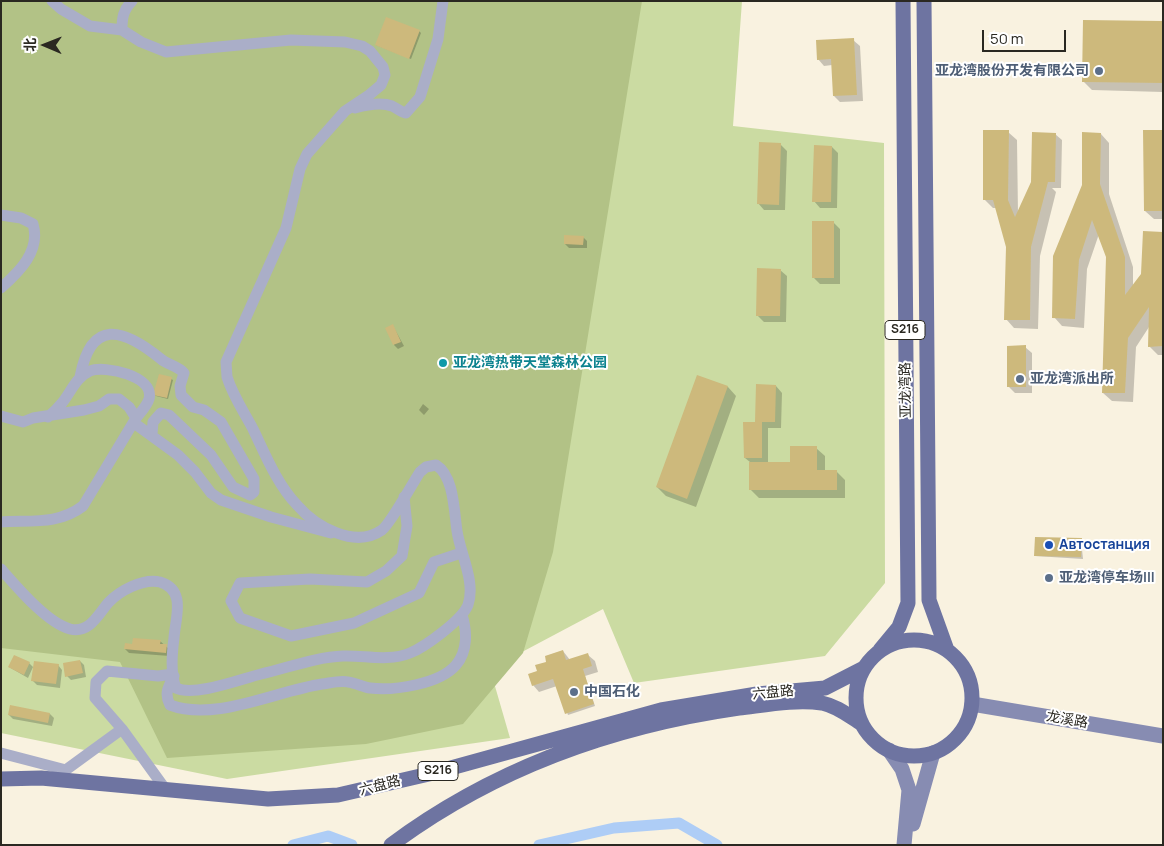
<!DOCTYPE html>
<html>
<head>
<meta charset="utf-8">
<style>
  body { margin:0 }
  #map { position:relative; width:1164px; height:846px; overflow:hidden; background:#f9f2e0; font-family:Manrope,"Noto Sans SC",sans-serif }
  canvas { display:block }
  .frame { position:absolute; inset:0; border:2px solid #2a2821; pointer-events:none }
  .north { position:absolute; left:20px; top:20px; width:50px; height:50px; -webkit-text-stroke:4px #fff; paint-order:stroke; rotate:271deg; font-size:14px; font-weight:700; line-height:20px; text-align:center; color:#2a2821 }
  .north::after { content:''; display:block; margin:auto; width:18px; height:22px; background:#2a2821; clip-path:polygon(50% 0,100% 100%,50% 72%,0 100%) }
  .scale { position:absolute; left:982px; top:30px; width:84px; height:22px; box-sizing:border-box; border:2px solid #2a2821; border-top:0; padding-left:6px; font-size:15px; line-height:18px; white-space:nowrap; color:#2a2821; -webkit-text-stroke:4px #fff; paint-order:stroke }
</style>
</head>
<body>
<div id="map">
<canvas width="1164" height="846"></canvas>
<div class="frame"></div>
<div class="north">北</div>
<div class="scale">50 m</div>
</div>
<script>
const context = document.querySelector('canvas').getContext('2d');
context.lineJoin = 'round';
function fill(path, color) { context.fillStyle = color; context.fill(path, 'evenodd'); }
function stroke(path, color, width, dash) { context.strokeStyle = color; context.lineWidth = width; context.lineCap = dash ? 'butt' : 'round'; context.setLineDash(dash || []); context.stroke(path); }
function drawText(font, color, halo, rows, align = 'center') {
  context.font = font + ' Manrope,"Noto Sans SC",sans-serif'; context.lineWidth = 4; context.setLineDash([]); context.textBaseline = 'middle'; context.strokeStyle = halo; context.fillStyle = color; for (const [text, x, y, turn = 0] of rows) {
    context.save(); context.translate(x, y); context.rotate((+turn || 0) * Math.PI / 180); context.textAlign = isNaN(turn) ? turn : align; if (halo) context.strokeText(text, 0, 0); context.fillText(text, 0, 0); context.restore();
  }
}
fill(new Path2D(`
  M1 1H742L733 126 884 143 885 583 825 656 634 683 603 609 490 669 510 738 227 779 1 733Z`), '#cbdba2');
fill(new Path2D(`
  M1 1H642L553 552 523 653 463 724 366 744 167 758 120 662 1 648Z`), '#b2c286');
fill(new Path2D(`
  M1163 22V92L1092 90 1083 81Z
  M419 31 421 33 411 59 376 45Z
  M853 40 860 46 863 101 840 102 834 96 832 65 824 66 818 59Z
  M1163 131V219H1154L1145 211Z
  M1008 132 1017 140 1018 214 1055 134 1062 140 1061 188H1052L1056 192 1040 256 1038 329 1014 328 1006 319 1007 246 997 208H993L984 199Z
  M1101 134 1109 143V194L1133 267V286L1142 274 1163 233V355H1158L1149 346V327L1136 347 1133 402 1112 401 1103 393 1108 257 1099 234 1087 269 1084 328 1062 326 1054 317 1083 185Z
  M780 144 787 151 785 210H764L758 203Z
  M832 147 838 153 837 208H820L814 201Z
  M833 222 840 229V284H820L814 278Z
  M583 237 587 241V248H569L565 244Z
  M780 270 787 276 786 322H764L757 315Z
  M393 326 404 346 398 349 394 345Z
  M1025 347 1032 353V393H1015L1009 387Z
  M698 376 728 387 736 396 696 507 666 496 657 487Z
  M171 379 173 380 168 399 156 396 155 395Z
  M776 386 782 393 781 428H768V463H791L816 448 825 456V471H836L845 480V498H759L750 489V462L745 458 756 423Z
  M423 404 429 409 424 415 419 410Z
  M1081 540 1083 559 1035 556Z
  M160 641 170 650V656L129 653 125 649 133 645Z
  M563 651 570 660 588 655 595 661 598 672 585 676 595 706 568 715 557 686 539 692 533 685 539 672Z
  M80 661 84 665 86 677 71 680 67 676Z
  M29 663 33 667 28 678 9 667Z
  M58 665 62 670 60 688 37 685 33 681Z
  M50 714 54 718 52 726 13 719 9 715Z`), '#0003');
stroke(new Path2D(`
  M293 845 328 836 352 845
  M539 845 614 828 679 823 717 845`), '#aecdf6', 11);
fill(new Path2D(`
  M386 17 420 30 409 59 375 45Z
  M1083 20 1163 21V83L1082 82Z
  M854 38 857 95 833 96 831 59 817 60 816 40Z
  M983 130H1009L1008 200 1015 217 1031 182 1032 132 1056 133 1055 182H1048L1031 247 1030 320H1004L1006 247 993 200H983Z
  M1143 130H1163V211H1144Z
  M1082 132 1101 133 1100 184 1125 257V295L1141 274 1143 231 1163 232V346L1148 347 1149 307 1128 338 1125 393H1102L1106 257 1092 220 1079 260 1075 319 1052 318 1053 256 1082 185Z
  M759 142 781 143 779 205 757 204Z
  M814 145 832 146 831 202H812Z
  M812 221H834V278H812Z
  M564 235 584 236 583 245 564 244Z
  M757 268 781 269 780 316H756Z
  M393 324 401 342 393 345 385 328Z
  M1026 345V387H1007V346Z
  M159 374 172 377 167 398 153 395Z
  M697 375 728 386 687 499 656 487Z
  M756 384 776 385 775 422H762V458H744L743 422H755Z
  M790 446H817V470H837V490H749V462H790Z
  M1035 537 1082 538 1081 557 1034 556Z
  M133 638 161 640 160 644H167L166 653 124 649 125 643 132 644Z
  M563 650 566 660 588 653 592 666 583 669 594 704 565 714 553 679 532 686 528 674 537 671 535 665 546 662 545 656Z
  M14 655 30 662 24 675 8 667Z
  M80 660 83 673 65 677 63 663Z
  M34 661 59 664 56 684 31 681Z
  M10 705 50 713 48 723 8 715Z`), '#cdb97c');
stroke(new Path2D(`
  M122 30C122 18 123 10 132 1
  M355 108C366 105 381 102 392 106 397 108 400 112 406 113L420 97 438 39 443 1
  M1 215 21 218 33 224C41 251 19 272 1 288
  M80 377C91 318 123 328 161 359 168 365 178 366 184 373L180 386 181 395 193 407 204 410 221 422 254 479V492L250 495 233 487 211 455 169 415 161 413 153 422 152 434
  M1 416 23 422 33 418 84 410 99 406 109 399H119L129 407 136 418 83 506C58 525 31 520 1 522
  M48 417C53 413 58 408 62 403 71 392 76 377 90 371 105 365 155 376 149 399 147 406 140 413 136 418
  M134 423 178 455 195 472 211 493 221 500 271 517 331 533
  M404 497 407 526 402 556 386 571 367 582 310 579 240 583 231 601 240 618 291 636 354 623 419 593 434 562 461 553
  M1 569C17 587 47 623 70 629 89 634 98 615 108 603 119 591 143 578 160 582 187 590 175 619 174 638 172 653 170 674 176 688 194 697 241 679 261 674 287 668 316 657 343 656 365 655 387 662 410 653 425 647 462 620 468 605 476 582 460 553 457 531 454 511 454 476 436 465L426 467 420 472C412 484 391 523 382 530 355 549 316 527 297 505 277 484 265 454 253 429 244 412 233 396 227 377L226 362 286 228 300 169 307 154 345 111 369 95 381 85 385 75 383 67 370 51 362 46 345 42 291 40 166 52 141 42 122 30 90 26 61 9 52 1
  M174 676C168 687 164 694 170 705 215 722 276 691 322 684 330 683 341 680 348 682 356 683 363 687 370 688 394 691 440 684 456 665 468 651 467 631 462 615
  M122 729 95 698 96 682 107 671 158 676 173 674
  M1 753 66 770
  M52 780 122 729 166 790`), '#aaaec8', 11);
stroke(new Path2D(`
  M972 704 1163 736
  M889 750 902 769 909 790 904 845
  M913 824 933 753`), '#878cb2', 15);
stroke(new Path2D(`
  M924 1 929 600 947 650
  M856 698a58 58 0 1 1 116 0a58 58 0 1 1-116 0Z
  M880 650 899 627 908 603 903 1
  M1 779 41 778 268 799 338 795 429 774 661 710 757 694 825 688 864 668
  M391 845C493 769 613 726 739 708 765 705 796 699 822 703 837 706 849 716 862 724`), '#6e74a1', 15);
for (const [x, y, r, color] of [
  [1099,71,5,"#5c6f8a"],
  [443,363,5,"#0f9aa8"],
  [1020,379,5,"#5c6f8a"],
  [1049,545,5,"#1a4fb4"],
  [1049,578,5,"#5c6f8a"],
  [574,692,5,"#5c6f8a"]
]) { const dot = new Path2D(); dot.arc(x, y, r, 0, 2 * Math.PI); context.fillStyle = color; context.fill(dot); stroke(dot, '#fff', 2); }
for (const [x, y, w] of [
  [905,330,40],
  [438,771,40]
]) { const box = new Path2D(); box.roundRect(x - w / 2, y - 9.5, w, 19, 4); context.fillStyle = '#fff'; context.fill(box); stroke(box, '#2a2821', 1); }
drawText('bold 12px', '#2a2821', null, [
  ["S216",905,330],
  ["S216",438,771]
]);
drawText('bold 14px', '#4e5e75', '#fff', [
  ["亚龙湾股份开发有限公司",1089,71,"right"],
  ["亚龙湾派出所",1030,379],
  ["亚龙湾停车场III",1059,578],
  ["中国石化",584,692]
], 'left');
drawText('bold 14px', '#0d838f', '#fff', [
  ["亚龙湾热带天堂森林公园",453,363]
], 'left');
drawText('14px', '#2a2821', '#fff', [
  ["亚龙湾路",906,390,-91],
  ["六盘路",773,693,-5],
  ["龙溪路",1067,720,10],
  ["六盘路",380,786,-14]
]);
drawText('bold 14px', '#164399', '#fff', [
  ["Автостанция",1059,545]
], 'left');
</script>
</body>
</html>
